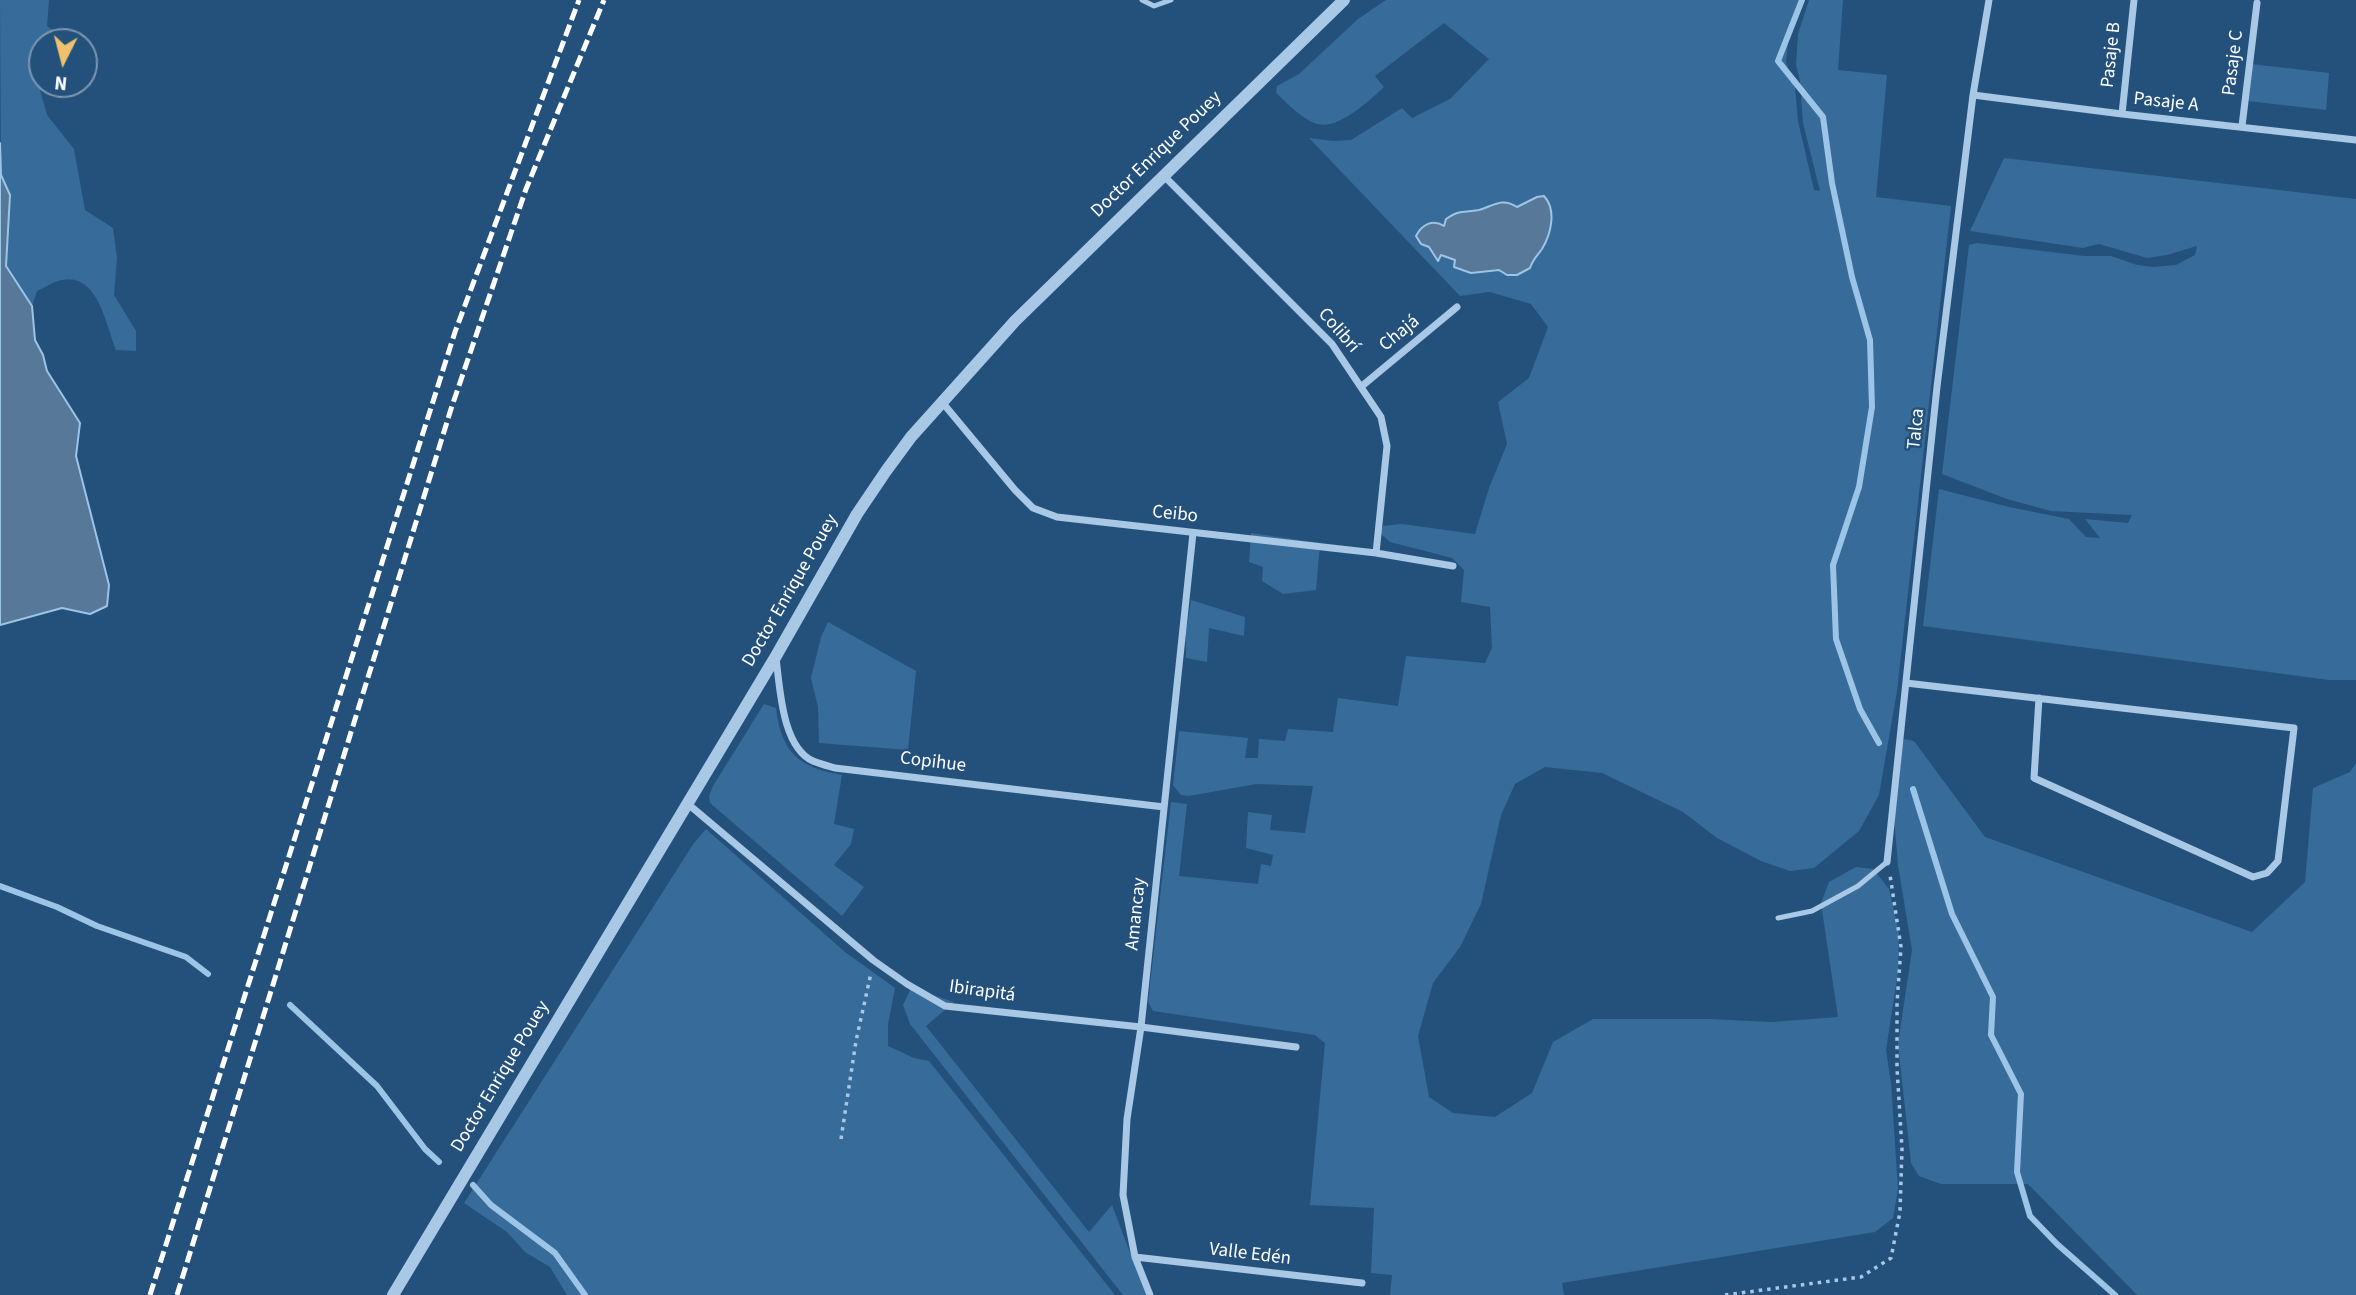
<!DOCTYPE html>
<html>
<head>
<meta charset="utf-8">
<style>
  body { margin:0 }
  #map { position:relative; width:2356px; height:1295px; overflow:hidden; background:#24517c; font-family:"Source Sans 3",sans-serif }
  canvas { display:block }
  .north { position:absolute; left:28px; top:28px; width:70px; height:70px; box-sizing:border-box; background:#24517c; border:2px solid #7c97b0; border-radius:50%; rotate:186deg; font-size:19px; font-weight:700; line-height:28px; text-align:center; color:#fff }
  .north::after { content:''; display:block; margin:auto; width:24px; height:32px; background:#f0c16c; clip-path:polygon(50% 0,100% 100%,50% 72%,0 100%) }
</style>
</head>
<body>
<div id="map">
<canvas width="2356" height="1295"></canvas>
<div class="north">N</div>
</div>
<script>
const context = document.querySelector('canvas').getContext('2d');
context.lineJoin = 'round';
function fill(path, color) { context.fillStyle = color; context.fill(path, 'evenodd'); }
function stroke(path, color, width, dash) { context.strokeStyle = color; context.lineWidth = width; context.lineCap = dash ? 'butt' : 'round'; context.setLineDash(dash || []); context.stroke(path); }
function drawText(font, color, halo, rows, align = 'center') {
  context.font = font + ' "Source Sans 3",sans-serif'; context.lineWidth = 5; context.setLineDash([]); context.textBaseline = 'middle'; context.strokeStyle = halo; context.fillStyle = color; for (const [text, x, y, turn = 0] of rows) {
    context.save(); context.translate(x, y); context.rotate((+turn || 0) * Math.PI / 180); context.textAlign = isNaN(turn) ? turn : align; if (halo) context.strokeText(text, 0, 0); context.fillText(text, 0, 0); context.restore();
  }
}
fill(new Path2D(`
  M0 0H49L47 26 69 42H42V75L35 72 47 115 74 149 85 210 113 228 117 258 114 295 136 331V351L116 350C106 324 97 269 58 281 51 283 44 288 37 291L32 306 6 267 10 195 1 175Z
  M1386 0H1801L1789 34 1786 62 1795 88 1798 121 1814 190 1820 191 1803 123 1800 81 1796 65 1798 34 1809 0H1843L1838 70 1887 75 1876 197 1951 206 1897 691 1879 795 1859 831 1814 868 1790 871 1761 861 1717 838 1683 812 1602 773 1545 767 1515 784 1501 815 1481 904 1460 947 1433 983 1418 1036 1429 1097 1453 1113 1495 1117 1532 1093 1553 1042 1593 1019H1709L1772 1022 1838 1017 1821 903 1829 882 1856 867 1873 869 1889 889 1899 933 1898 972 1886 1050 1891 1083 1898 1189 1893 1218 1875 1232 1562 1283 1564 1295H1390L1392 1275 1371 1273 1374 1208 1310 1205 1325 1043 1315 1035 1153 1011 1148 1002 1171 802 1187 804 1179 876 1258 884 1261 864 1271 866 1273 855 1246 848 1248 812 1272 815 1270 830 1305 833 1313 786 1256 784 1189 796 1181 795 1173 785 1179 731 1248 738 1245 758H1258L1259 739 1285 741 1288 729 1333 732 1338 698 1398 706 1406 656 1485 663 1492 648 1490 607 1461 602 1464 570 1452 558 1390 542 1380 533 1383 526 1402 524 1475 534 1489 488 1507 444 1498 402 1529 378 1548 327 1531 304 1490 292 1460 296 1309 138 1333 141 1351 140 1402 108 1412 118 1450 99 1489 59 1444 23 1375 76 1384 87C1369 101 1338 130 1317 124 1302 119 1287 103 1276 93L1277 86 1299 74 1358 19Z
  M2251 64 2329 73 2326 110 2248 101Z
  M2004 158 2356 199V680H2329L1923 626 1939 489 2009 507 2069 519 2086 537 2100 538 2085 519 2128 523 2132 515 2051 511 2007 499 1942 474 1969 245 1977 243 2084 256H2111L2137 265 2154 267 2176 265 2195 255 2197 246 2167 255 2147 258 2099 244 2083 248 1970 231Z
  M1251 533 1320 543 1316 590 1283 594 1262 581 1263 567 1249 562Z
  M1191 600 1245 617 1244 636 1209 628 1207 662 1186 658V632Z
  M828 622 916 671 908 750 819 743 818 707 811 678 821 637Z
  M764 704 776 708C781 753 800 768 842 775L834 824 854 829 851 844 834 865 864 887 842 916 710 803 709 796 713 786Z
  M1904 739 1914 741 1985 837 2252 932 2305 882 2313 788 2350 772 2356 763V1295H2137L2028 1184H1941L1919 1176 1911 1163 1898 1044 1912 950 1898 865 1894 817 1895 763Z
  M706 829 845 952 895 988 888 1024V1046L914 1058 929 1061 1115 1295H567L550 1267 525 1252 507 1232 464 1203 694 843Z
  M911 988 954 1002 926 1026 1089 1232 1112 1205 1146 1295H1123L910 1024 903 1005Z`), '#376b9a');
const water = new Path2D(`
  M0 143 1 175 10 195 6 266 32 306 35 340 43 355 47 371 80 423 76 456 109 585 107 606 90 614 62 608 0 625Z
  M1544 196C1557 210 1551 234 1542 249 1537 256 1533 259 1530 268L1517 275H1507L1499 270 1471 273 1454 267 1455 260 1441 255 1438 261 1429 247 1421 244 1416 236C1422 224 1433 219 1444 226L1446 219C1461 209 1463 213 1479 210 1493 206 1502 197 1517 207L1537 197Z`);
fill(water, '#577898');
stroke(water, '#9cc4e6', 2);
stroke(new Path2D(`
  M1802 0 1778 61 1823 117 1832 183 1852 277 1870 340 1872 407 1859 487 1833 565 1836 639 1860 709 1879 743
  M1913 789 1952 914 1993 997 1991 1035 2021 1094 2017 1172 2030 1216 2057 1244 2115 1295
  M0 886 57 907 97 926 186 957 208 974
  M290 1005 377 1086 425 1149 439 1162
  M473 1185 491 1205 555 1253 585 1295`), '#9cc4e6', 6);
stroke(new Path2D(`
  M841 1139 856 1041 871 973
  M1725 1295 1861 1277 1891 1258 1900 1212 1902 1149 1897 1068V1003L1901 947 1890 875`), '#a8c8e5', 3.5, [3.5, 5]);
stroke(new Path2D(`
  M1142 0 1154 6 1171 0
  M1778 918 1812 911 1858 886 1887 862`), '#a8c8e5', 5);
stroke(new Path2D(`
  M1973 95 2122 114 2356 140
  M2122 114 2134 0
  M2242 126 2257 3
  M1164 176 1332 344 1381 417 1387 446 1376 553
  M1362 386 1457 307
  M942 402 1015 490 1033 508 1057 517 1376 553 1453 566
  M776 658C780 688 782 747 813 761 820 764 828 766 835 768L1164 807
  M1906 683 2294 728 2278 861 2267 873 2253 877 2034 778 2039 698
  M688 804 873 960 907 984 945 1006 1141 1027 1296 1047
  M1887 862 1937 387 1973 95 1989 0
  M1135 1257 1362 1283
  M1150 1295 1135 1257 1123 1195 1127 1119 1141 1027 1193 533`), '#a8c8e5', 7);
stroke(new Path2D(`
  M393 1295 776 656 857 514 886 471 911 437 1015 321 1344 0`), '#a8c8e5', 12);
stroke(new Path2D(`
  M150 1295 455 332 579 0
  M177 1295 451 409 526 189 604 0`), '#fff', 5, [12, 5]);
drawText('19px', '#fff', '#24517c', [
  ["Pasaje B",2112,55,-84],
  ["Pasaje C",2234,63,-83],
  ["Pasaje A",2166,103,6],
  ["Doctor Enrique Pouey",1157,155,-44],
  ["Colibrí",1338,331,49],
  ["Chajá",1400,334,-39],
  ["Talca",1917,429,-84],
  ["Ceibo",1175,515,6],
  ["Doctor Enrique Pouey",791,591,-60],
  ["Copihue",933,763,7],
  ["Amancay",1137,914,-84],
  ["Ibirapitá",982,992,8],
  ["Doctor Enrique Pouey",501,1077,-59],
  ["Valle Edén",1250,1255,7]
]);
</script>
</body>
</html>
